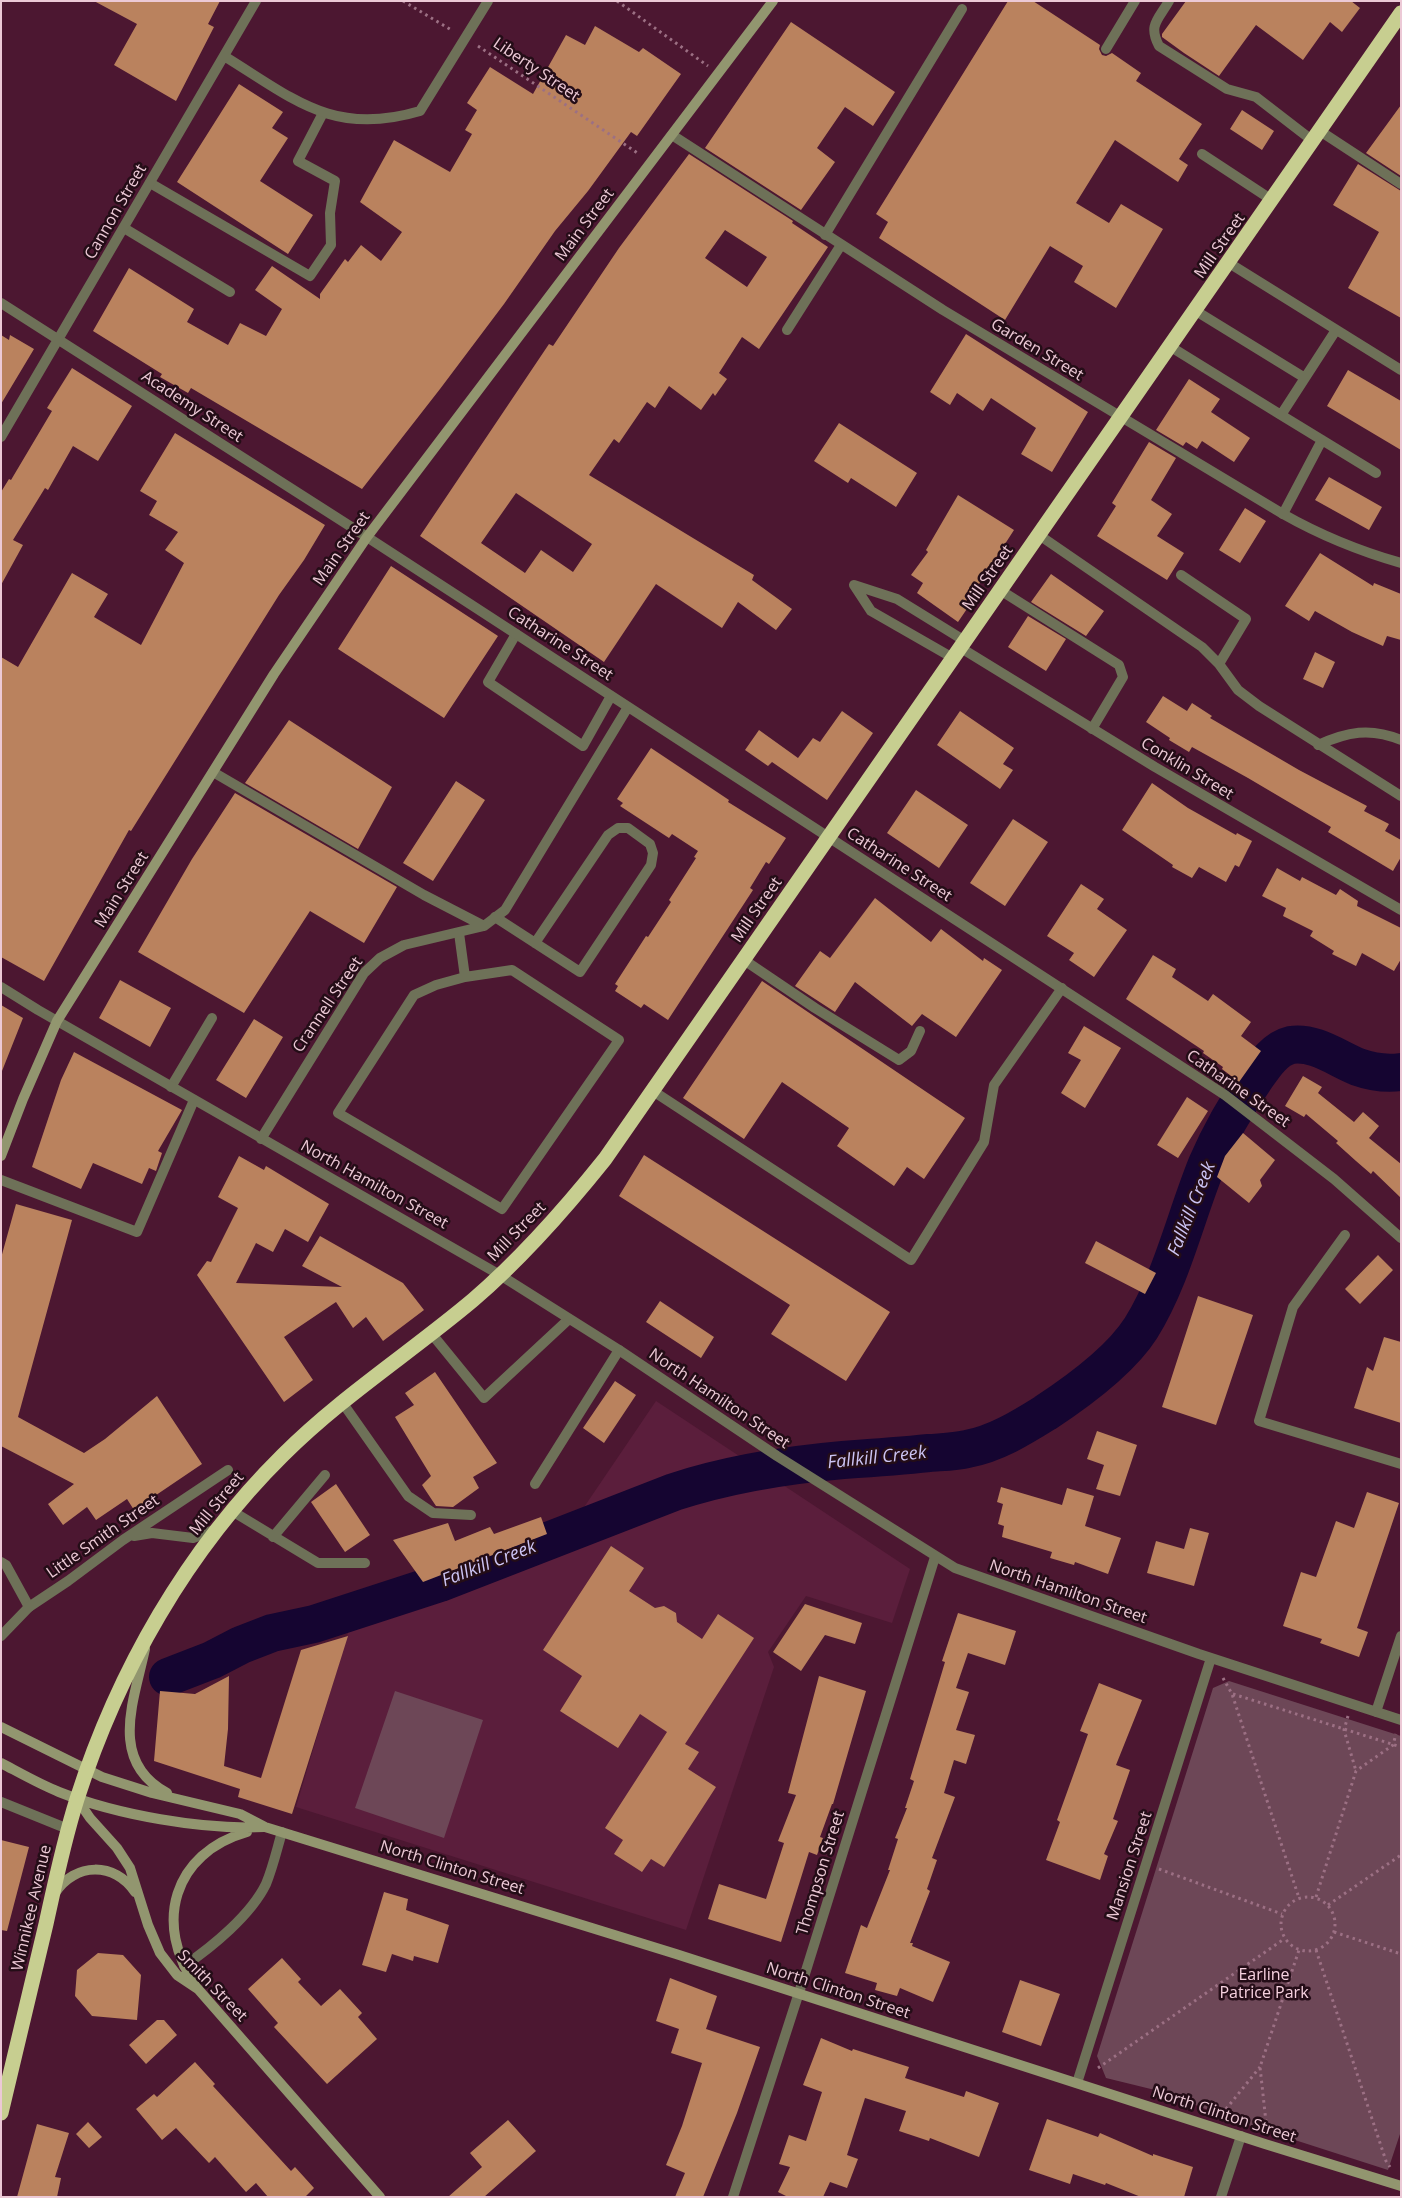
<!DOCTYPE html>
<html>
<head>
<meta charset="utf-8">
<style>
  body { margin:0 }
  #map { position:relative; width:1402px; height:2198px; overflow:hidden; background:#4c1731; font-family:"Open Sans",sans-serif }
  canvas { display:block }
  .frame { position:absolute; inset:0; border:2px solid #ecc9d6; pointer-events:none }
</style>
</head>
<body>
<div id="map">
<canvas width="1402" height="2198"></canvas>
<div class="frame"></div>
</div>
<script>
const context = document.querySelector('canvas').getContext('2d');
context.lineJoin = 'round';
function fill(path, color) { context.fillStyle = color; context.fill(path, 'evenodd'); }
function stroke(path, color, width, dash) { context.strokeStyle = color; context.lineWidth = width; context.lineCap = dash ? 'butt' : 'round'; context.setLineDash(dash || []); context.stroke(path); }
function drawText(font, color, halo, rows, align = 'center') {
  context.font = font + ' "Open Sans",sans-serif'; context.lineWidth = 5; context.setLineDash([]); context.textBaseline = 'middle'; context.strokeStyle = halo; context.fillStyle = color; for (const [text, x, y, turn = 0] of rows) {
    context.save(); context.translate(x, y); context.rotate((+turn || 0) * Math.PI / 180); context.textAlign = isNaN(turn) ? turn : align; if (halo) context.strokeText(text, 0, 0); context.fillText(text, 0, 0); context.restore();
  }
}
fill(new Path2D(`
  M656 1401 910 1569 892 1623 806 1596 768 1652 774 1667 686 1930 296 1807 350 1626 570 1541 574 1522Z`), '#5b1e3c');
fill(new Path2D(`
  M1229 1681 1401 1736V2131L1388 2170 1242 2123 1159 2091 1106 2078 1097 2056 1213 1688Z
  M395 1691 483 1720 444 1838 355 1808Z`), '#6d4757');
stroke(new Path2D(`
  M168 1677 212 1660 241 1645 272 1633 314 1624 440 1583 674 1492C729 1474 786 1465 843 1460 872 1458 900 1456 929 1453 941 1452 955 1452 967 1449 995 1444 1021 1428 1045 1413 1077 1392 1120 1361 1141 1328 1172 1278 1185 1218 1207 1164 1220 1134 1235 1107 1254 1080 1263 1067 1274 1049 1291 1045 1314 1041 1338 1059 1358 1067 1372 1072 1386 1074 1401 1072`), '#150531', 38);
fill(new Path2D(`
  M94 1H220L208 24 214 27 176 101 114 65 137 24Z
  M1008 1H1033L1100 45 1099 49 1102 55 1106 56 1112 53 1141 73 1136 81 1202 124 1179 159 1188 165 1178 182 1115 140 1076 203 1109 223 1121 204 1163 229 1116 308 1074 282 1083 266 1050 246 1005 320 879 238 888 222 876 214Z
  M1186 1H1351L1360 8 1342 32 1330 22 1303 60 1256 25 1219 76 1184 53 1162 37V34Z
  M791 22 895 92 873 126 845 107 817 148 835 162 801 210 705 148Z
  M595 26 639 52 643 48 681 74 637 136 631 132 588 191 555 231 504 304 440 389 362 489 191 388 188 393 160 377 162 374 93 331 129 268 194 309 187 322 228 345 240 323 266 336 282 309 255 290 272 266 320 299V294L345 259 348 262 361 245 381 261 402 232 360 202 394 140 450 172 472 134 465 130 477 110 467 103 490 67 533 94 566 35 585 45Z
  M239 84 283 112 272 128 288 138 260 181 313 215 288 254 177 182Z
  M1401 105V176L1366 153Z
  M1242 110 1274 131 1262 150 1230 129Z
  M689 154 793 221 792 223 828 247 759 349 742 337 719 373 727 379 715 396 713 393 701 410 669 386 655 408 647 402 619 443 614 439 589 475 754 575 752 580 792 609 776 630 738 602 722 628 656 584 604 662 420 536 549 344 553 346 619 248ZM725 230 767 257 747 287 705 258ZM516 493 592 544 573 572 541 550 525 573 481 543Z
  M1358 164 1401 191V318L1348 288 1379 232 1333 205Z
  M966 334 1088 412 1052 472 1021 454 1036 428 991 398 983 411 957 393 950 405 930 392Z
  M1 335 9 340 10 335 34 349 1 404Z
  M72 368 132 406 98 461 73 446 48 490 45 488 13 540 23 545 1 585V492L9 479 11 480 52 411 47 408Z
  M1348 370 1401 401V450L1327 406Z
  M1189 379 1220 399 1211 412 1250 438 1234 462 1202 441 1197 449 1186 442 1183 446 1156 430Z
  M839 423 917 473 896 507 851 478 848 483 814 461Z
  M175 433 325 525 304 560 279 595 131 831 129 830 44 981 1 957V657L18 667 72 573 108 594 94 617 141 645 184 563 165 550 178 532 149 515 157 501 140 491Z
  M1149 442 1176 458 1151 500 1172 514 1157 536 1184 553 1167 580 1097 536 1116 506 1112 503Z
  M1329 477 1382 507 1369 530 1315 500Z
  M958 495 1014 530 972 595 975 597 958 622 917 593 923 583 911 575 928 552 926 550Z
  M1245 508 1266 521 1240 563 1219 550Z
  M1320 553 1373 586 1374 583 1401 594V640L1387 636 1383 646 1352 632 1315 611 1309 621 1285 606Z
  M391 566 498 636 444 718 338 649Z
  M1051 574 1104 611 1086 636 1031 602Z
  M1028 616 1066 639 1046 671 1008 647Z
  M1315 652 1335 662 1323 688 1303 679Z
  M1163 696 1187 711 1192 703 1212 716 1210 718 1299 770 1367 806 1364 811 1389 824 1385 831 1401 840V857L1393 871 1328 832 1331 827 1248 778 1192 747 1189 752 1169 740 1170 738 1146 722Z
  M842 711 873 733 827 800 772 762 768 766 745 750 759 730 798 758 813 738 820 742Z
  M960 711 1014 748 1003 764 1013 770 1000 789 937 745Z
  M289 720 392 787 358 849 245 783Z
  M651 748 729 800 728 802 786 838 769 864 766 862 750 888 753 890 668 1020 644 1004 641 1008 615 991 618 986 615 984 646 936 648 937 671 902 669 900 696 858 694 857 698 851 672 834 669 838 620 806 623 803 617 799Z
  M456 781 485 800 433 881 403 863Z
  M1152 783 1188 808 1236 835 1237 833 1252 841 1239 867 1235 865 1226 882 1199 867 1192 878 1172 867 1173 865 1122 830Z
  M916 790 968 825 939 868 887 833Z
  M235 793 397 887 364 943 310 911 244 1013 138 952 192 859Z
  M1013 819 1048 842 1005 906 970 883Z
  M1277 868 1300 881 1302 877 1336 895 1340 889 1358 901 1357 906 1401 928V959L1394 971 1362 953 1356 966 1332 954 1334 951 1310 936 1313 931 1283 916 1286 908 1262 896Z
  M1081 884 1104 899 1097 909 1127 930 1094 977 1069 960 1074 953 1047 936Z
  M875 898 931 942 941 929 983 961 984 958 1002 970 956 1037 922 1014 912 1026 855 982 835 1012 795 986 820 951 830 958Z
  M1153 955 1176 969 1172 977 1208 1001 1213 994 1251 1022 1241 1036 1261 1051 1239 1082 1222 1069 1223 1067 1203 1053 1204 1051 1126 999Z
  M120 980 171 1008 150 1047 99 1018Z
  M762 981 965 1118 924 1179 907 1167 894 1186 837 1146 849 1128 782 1082 744 1139 683 1098Z
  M1 1005 23 1018 2 1071H1Z
  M254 1019 283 1037 246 1098 216 1080Z
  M1084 1026 1121 1048 1085 1108 1061 1093 1081 1060 1068 1053Z
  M74 1052 182 1110 158 1151 162 1153 156 1171 149 1168 142 1184 93 1163 81 1189 32 1167 61 1080Z
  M1303 1076 1322 1087 1318 1093 1354 1122 1363 1112 1379 1126 1369 1138 1401 1164V1198L1373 1171 1371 1174 1356 1161 1336 1143 1338 1141 1306 1114 1304 1117 1285 1106Z
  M1187 1097 1208 1111 1178 1158 1157 1145Z
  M1243 1133 1275 1160 1260 1180 1262 1186 1249 1203 1217 1177 1225 1156Z
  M644 1155 890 1312 846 1381 771 1334 790 1305 619 1196Z
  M239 1156 264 1170 266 1166 329 1204 308 1242 285 1229 273 1252 256 1243 236 1283 342 1287 302 1266 320 1236 403 1283 424 1310 383 1341 366 1317 353 1328 336 1302 284 1337 313 1380 284 1402 197 1275 207 1261 211 1262 238 1208 218 1197Z
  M16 1204 72 1220 18 1417 84 1453 105 1439 157 1396 202 1464 134 1510 127 1499 96 1520 87 1507 63 1525 48 1504 74 1484 1 1446V1258Z
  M1096 1241 1156 1273 1145 1294 1085 1263Z
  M1378 1255 1393 1270 1360 1304 1345 1289Z
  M1198 1296 1253 1315 1216 1425 1162 1407Z
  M660 1301 714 1337 701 1358 646 1322Z
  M1384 1337 1401 1342V1423L1354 1408 1367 1367 1373 1371Z
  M435 1372 497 1463 473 1477 479 1488 453 1507 436 1506 422 1485 431 1476 395 1417 414 1405 405 1393Z
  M615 1381 636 1395 604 1443 583 1428Z
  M1097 1431 1137 1445 1120 1496 1096 1489 1104 1465 1087 1459Z
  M336 1484 370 1535 345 1552 311 1502Z
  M1001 1487 1062 1505 1067 1488 1094 1496 1085 1526 1121 1538 1108 1574 1075 1562 1074 1565 1050 1558 1052 1552 1002 1537 1004 1526 998 1524 1003 1504 997 1502Z
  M1367 1492 1399 1503 1357 1628 1368 1632 1359 1657 1320 1643 1322 1639 1283 1626 1301 1572 1316 1577 1336 1521 1354 1528Z
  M541 1517 547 1534 423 1582 393 1540 448 1523 455 1541 490 1527 494 1534Z
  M1190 1528 1209 1533 1194 1586 1147 1573 1156 1541 1184 1549Z
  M611 1546 644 1568 629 1591 655 1608 664 1606 676 1613 677 1622 702 1639 718 1614 754 1638 685 1744 699 1752 688 1769 716 1787 664 1867 651 1859 642 1872 614 1854 623 1840 605 1828 667 1732 640 1714 618 1748 560 1711 582 1676 543 1650Z
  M805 1604 862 1623 855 1644 825 1635 801 1671 773 1652Z
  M958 1613 1016 1631 1005 1665 968 1653 956 1688 969 1692 956 1730 975 1735 966 1764 954 1760 944 1793 955 1797 932 1858 937 1860 927 1889 930 1891 910 1943H913L912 1946 950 1962 933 2002 900 1988 897 1996 875 1990 877 1983 845 1973 861 1925 867 1928 890 1870H888L898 1839 895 1838 907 1808H905L914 1781 910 1779 945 1662 942 1661Z
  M348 1636 292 1814 238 1797 240 1789 154 1761 160 1691 195 1694 229 1676 228 1729 224 1766 261 1778 301 1650Z
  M819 1676 866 1691 833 1804H832L820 1837 823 1838 817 1855 809 1852 781 1942 708 1919 719 1884 766 1899 784 1843 778 1841 796 1795 788 1793Z
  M1099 1683 1142 1700 1116 1765 1130 1770 1113 1819 1118 1821 1104 1854 1108 1856 1100 1880 1046 1860 1060 1822 1057 1820 1088 1734 1080 1731Z
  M1 1840 29 1847 7 1931 1 1930Z
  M384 1892 408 1899 406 1910 449 1925 438 1963 414 1956 413 1961 392 1954 386 1972 362 1965Z
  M98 1953 123 1955 141 1975 137 2020 92 2016 75 1996 77 1970Z
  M282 1958 301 1979 298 1982 321 2006 340 1989 362 2013 358 2017 377 2039 327 2084 274 2027 278 2023 248 1989Z
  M670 1978 717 1996 706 2029 760 2047 737 2113 703 2197H675L685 2173 666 2165 682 2126 702 2063 671 2053 679 2029 656 2021Z
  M1020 1980 1060 1994 1041 2046 1002 2032Z
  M157 2020H164L177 2035 146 2064 129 2045Z
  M821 2038 852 2051 853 2049 909 2067 905 2078 964 2097 966 2091 999 2103 979 2157 930 2138 929 2141 899 2131 906 2111 865 2098 847 2155 858 2159 847 2188 830 2182 823 2197H788L778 2192 790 2167 779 2164 789 2135 806 2141 822 2092 803 2085Z
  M195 2062 215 2084 213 2086 291 2171 295 2167 314 2188 305 2197H268L256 2183 246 2192 215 2157 209 2163 176 2128 162 2140 136 2109 154 2094 157 2097Z
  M1047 2119 1098 2137 1100 2133 1153 2156V2154L1193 2167 1184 2197H1141L1106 2183 1105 2185 1073 2174 1070 2184 1029 2170Z
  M508 2120 536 2151 484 2197H448L482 2167 470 2153Z
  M88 2122 102 2137 89 2148 76 2134Z
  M37 2124 69 2133 55 2177 61 2178 57 2197H17Z`), '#ba825e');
stroke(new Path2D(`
  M403 1 453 31
  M617 1 708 66
  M478 46 639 154
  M1223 1678 1232 1694 1299 1898
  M1233 1694 1401 1747
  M1348 1716 1344 1730 1356 1771
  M1159 1869 1282 1914
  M1281 1924a27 27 0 1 1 54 0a27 27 0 1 1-54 0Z
  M1316 1897 1356 1771 1393 1745 1396 1734
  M1328 1905 1401 1855
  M1334 1932 1401 1954
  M1316 1950 1386 2161 1390 2167
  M1098 2068 1284 1939
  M1226 2109 1260 2067
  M1266 2122 1260 2067 1299 1950`), '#9c7084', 3, [2.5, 4]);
stroke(new Path2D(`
  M1169 1C1158 20 1148 25 1159 46L1227 89 1256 97 1313 141
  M1106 49 1135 1
  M1320 131 1401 184
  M1202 154 1272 200
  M150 183 310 276 331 245 330 213 335 181 298 161 323 113
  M124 228 230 292
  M825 235 962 9
  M1229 263 1401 370
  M1196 311 1305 378
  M787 330 841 245
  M1171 347 1281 415 1336 330
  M1281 415 1376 473
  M1283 514 1322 440
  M1039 535 1202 647 1219 664 1238 690 1259 706 1401 796
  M1181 575 1246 619 1219 664
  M1000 590 1119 665 1123 677 1092 729
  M516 634 488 682 583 746 611 696
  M953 658 871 611 854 585 897 599 965 641
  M1318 745C1347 732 1370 727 1401 740
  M495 917 580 972 651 865 653 853 650 844 628 828H618L608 835 535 943
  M459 933 465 977
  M744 960 815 1008 899 1060 911 1051 920 1031
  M512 970 619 1040 502 1209 338 1113 414 995 436 985 465 977Z
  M171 1087 212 1018
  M653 1091 911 1260 984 1142 994 1085 1062 988
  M1 1180 137 1232 194 1100
  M1345 1235 1293 1307 1259 1421 1401 1464
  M431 1333 484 1398 569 1319
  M342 1402 408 1496 433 1513 471 1515
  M535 1484 619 1350
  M232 1511 318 1563H365
  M273 1537 325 1475
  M1 1562 6 1565 29 1607
  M1 1802 68 1829
  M184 1966C212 1947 251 1915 266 1884 273 1867 277 1849 282 1832`), '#6e7158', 10);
stroke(new Path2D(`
  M224 56C294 99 333 137 420 111L488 1
  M672 135 943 310 1283 514C1320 535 1359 551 1401 563
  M1 303 367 537 1225 1095 1334 1179 1401 1238
  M1 437 256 1
  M961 648 1155 767 1401 910
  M213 772 424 895 484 926
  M1 987 38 1010 500 1275 619 1350 777 1456 955 1568 1199 1654 1401 1720
  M261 1139 364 973 380 958 404 945 484 926 505 910 628 707
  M134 1536 152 1533 193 1538 214 1530
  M1 1636 29 1607 68 1581 123 1540 228 1470
  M1376 1712 1401 1636
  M1077 2083 1211 1658
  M733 2197 804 1977 935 1557
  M1221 2197 1241 2136`), '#6e7158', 10);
stroke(new Path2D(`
  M1 1156 23 1099 57 1021 274 674 367 537 773 1
  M145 1649C134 1701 108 1761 167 1793
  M1 1727 102 1777 152 1793 240 1814 265 1827 676 1954 1265 2144 1401 2186
  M1 1763C20 1773 39 1784 59 1792 117 1815 203 1830 264 1827
  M77 1799 90 1818 117 1848 130 1868 148 1925 160 1953 177 1975 198 1989 380 2197
  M55 1893C75 1862 115 1862 135 1892
  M196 1986C153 1924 173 1853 247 1832`), '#92966f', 10);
stroke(new Path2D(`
  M1 2113C16 2050 31 1987 46 1924 55 1883 64 1840 77 1799 118 1671 187 1550 283 1455 341 1397 410 1353 473 1300 522 1258 565 1209 605 1159L1401 13`), '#c7ce90', 15);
drawText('16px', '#ecc9d6', '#240d17', [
  ["Liberty Street",536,70,34],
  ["Cannon Street",116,212,-60],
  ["Main Street",585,225,-53],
  ["Mill Street",1220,246,-55],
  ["Garden Street",1037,350,31],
  ["Academy Street",192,407,33],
  ["Main Street",342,549,-55],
  ["Mill Street",988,578,-55],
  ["Catharine Street",560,644,33],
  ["Conklin Street",1187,769,31],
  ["Catharine Street",899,865,33],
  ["Main Street",122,890,-58],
  ["Mill Street",757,910,-55],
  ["Crannell Street",328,1005,-56],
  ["Catharine Street",1238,1089,35],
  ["North Hamilton Street",374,1185,29],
  ["Mill Street",517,1232,-46],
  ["North Hamilton Street",719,1399,34],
  ["Mill Street",217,1504,-51],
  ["Little Smith Street",103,1537,-35],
  ["North Hamilton Street",1068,1592,19],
  ["Mansion Street",1130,1866,-72],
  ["North Clinton Street",452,1868,17],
  ["Thompson Street",821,1873,-73],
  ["Winnikee Avenue",32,1908,-77],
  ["Smith Street",212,1986,46],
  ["North Clinton Street",838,1991,18],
  ["North Clinton Street",1224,2115,18]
]);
drawText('16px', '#f6d1df', '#240d17', [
  ["Earline",1264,1975],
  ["Patrice Park",1264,1993]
]);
drawText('italic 18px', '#ccc4f4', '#240d17', [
  ["Fallkill Creek",1192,1209,-68],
  ["Fallkill Creek",877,1458,-6],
  ["Fallkill Creek",489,1564,-21]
]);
</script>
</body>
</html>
